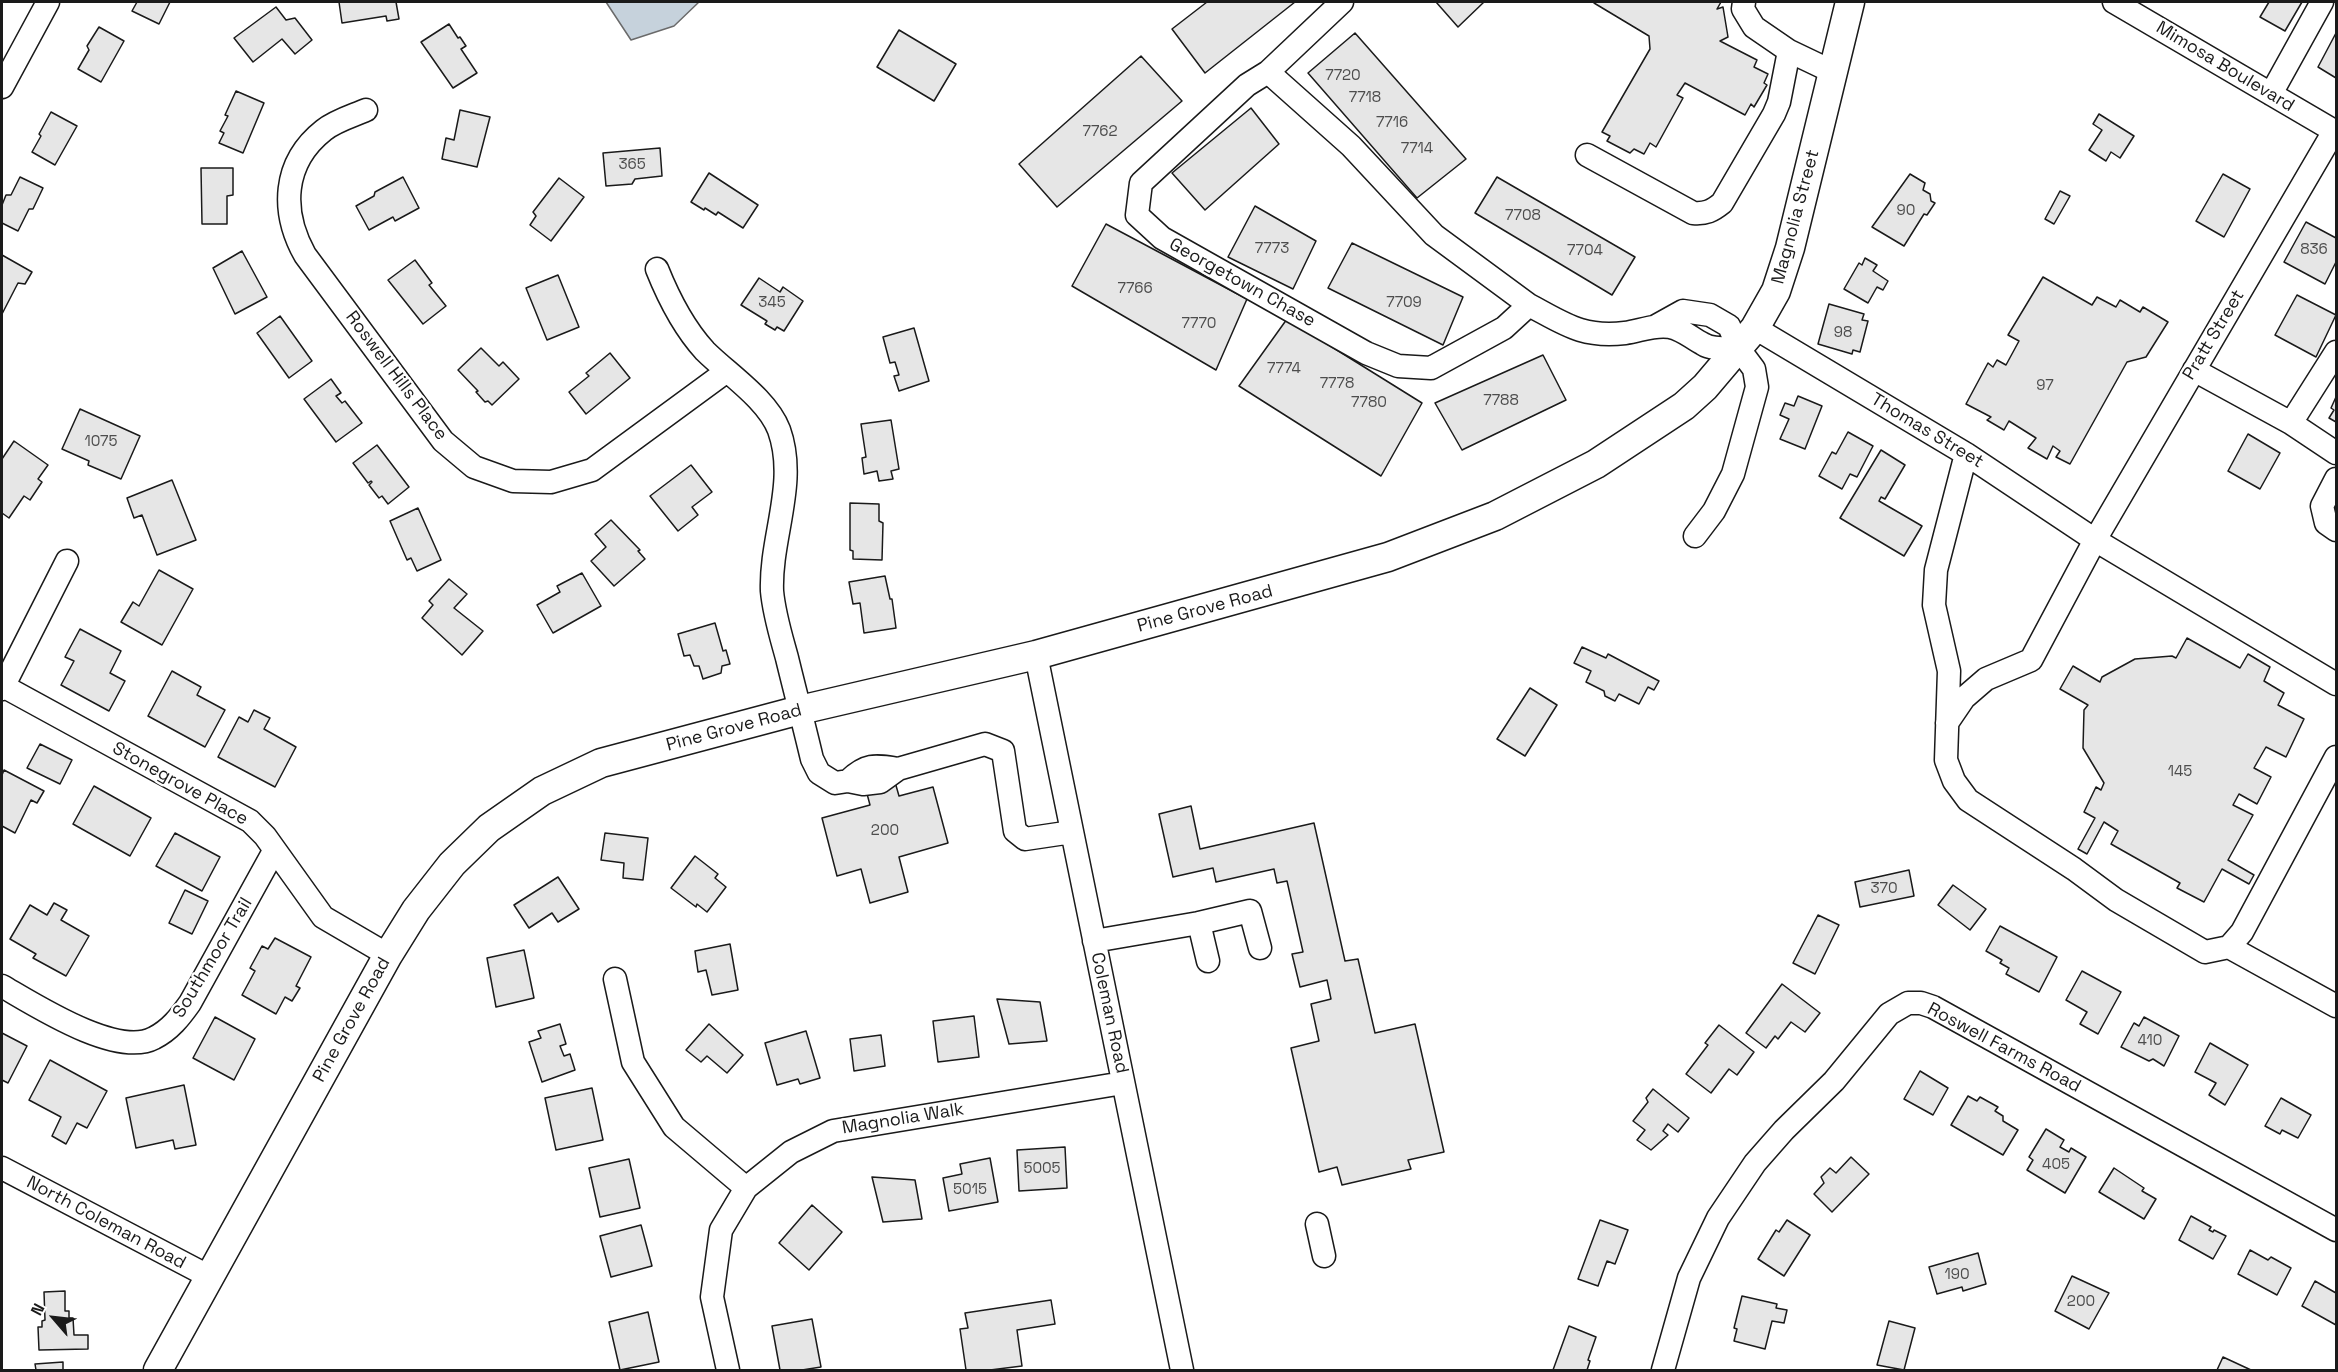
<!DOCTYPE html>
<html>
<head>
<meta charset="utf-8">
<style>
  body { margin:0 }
  #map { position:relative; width:2338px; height:1372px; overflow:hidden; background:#fff; font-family:"Space Grotesk",sans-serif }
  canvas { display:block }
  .frame { position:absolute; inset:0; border:3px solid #1a1a1a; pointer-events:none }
  .north { position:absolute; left:24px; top:1288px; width:60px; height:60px; -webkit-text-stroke:4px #fff; paint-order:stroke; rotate:298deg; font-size:16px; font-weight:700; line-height:24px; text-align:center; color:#1a1a1a }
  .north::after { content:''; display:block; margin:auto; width:21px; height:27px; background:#1a1a1a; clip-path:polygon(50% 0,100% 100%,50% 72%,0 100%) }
</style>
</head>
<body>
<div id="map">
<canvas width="2338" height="1372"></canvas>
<div class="frame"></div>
<div class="north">N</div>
</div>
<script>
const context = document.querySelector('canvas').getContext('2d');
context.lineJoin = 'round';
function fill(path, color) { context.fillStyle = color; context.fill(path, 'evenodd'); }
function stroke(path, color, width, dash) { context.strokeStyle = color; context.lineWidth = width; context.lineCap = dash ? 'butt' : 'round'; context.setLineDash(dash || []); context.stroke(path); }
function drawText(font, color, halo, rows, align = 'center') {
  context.font = font + ' "Space Grotesk",sans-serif'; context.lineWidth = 4.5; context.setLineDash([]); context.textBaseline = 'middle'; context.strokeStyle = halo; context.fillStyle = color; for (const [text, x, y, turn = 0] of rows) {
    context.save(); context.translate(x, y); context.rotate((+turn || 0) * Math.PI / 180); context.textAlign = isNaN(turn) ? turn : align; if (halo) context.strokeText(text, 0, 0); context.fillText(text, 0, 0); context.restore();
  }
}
const water = new Path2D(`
  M606 2H699L674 26 631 40Z`);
fill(water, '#c6d2dc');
stroke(water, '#6a6a6a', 1.5);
const building = new Path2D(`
  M137 2H170L159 24 132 11Z
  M339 2H396L399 19 387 21 386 16 342 23Z
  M1207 2H1295L1205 73 1172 29Z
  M1436 2H1484L1458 27Z
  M1595 2H1721L1717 9 1723 7 1728 37 1720 41 1757 60 1754 67 1768 74 1764 83 1767 85 1754 107 1751 104 1745 115 1685 83 1677 95 1683 98 1656 147 1650 143 1644 154 1634 149 1630 153 1607 141 1610 136 1602 132 1650 49 1649 36 1594 3Z
  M2269 2H2302L2285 31 2260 17Z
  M276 7 286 20 295 18 312 40 295 54 282 39 253 62 234 38Z
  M449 24 458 38 460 37 466 46 461 49 477 73 453 88 421 42Z
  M99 27 124 41 101 82 78 69 89 50 87 46Z
  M899 30 956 64 934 101 877 67Z
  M1355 33 1466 159 1417 198 1308 73Z
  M2336 33V78L2318 67Z
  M1141 56 1182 101 1057 207 1019 164Z
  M236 91 264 103 243 153 219 143 224 133 220 131 228 116 225 115Z
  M1251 108 1279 144 1205 210 1172 173Z
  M460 110 490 117 477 167 442 159 446 138 454 140Z
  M51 112 77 126 55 165 32 152 41 136 39 134Z
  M2099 114 2134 136 2120 158 2111 152 2106 161 2089 150 2102 130 2093 124Z
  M660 148 662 176 635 179 632 184 606 186 603 153Z
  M201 168H233V195L227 196V224H202Z
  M709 173 758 205 743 228 718 212 716 215 705 208 704 210 691 202Z
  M1910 174 1925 183 1923 190 1930 194 1931 201 1935 203 1927 215 1924 214 1904 246 1872 227Z
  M2223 174 2250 189 2224 237 2196 221Z
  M20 177 43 188 33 209H29L18 231 2 223V205L6 195H11Z
  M403 177 419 208 395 221 393 217 369 230 356 206 374 196 375 192Z
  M1497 177 1635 257 1612 295 1475 213Z
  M559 178 584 197 551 241 530 225 536 216 533 212Z
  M2060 191 2070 196 2054 224 2045 219Z
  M1255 206 1316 241 1293 289 1228 257Z
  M2306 222 2336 238V262L2325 284 2284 262Z
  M1106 224 1247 299 1216 370 1072 286Z
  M1352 243 1463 297 1443 345 1328 288Z
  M242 251 267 297 235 314 213 268Z
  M2 255 32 272 25 284 18 283 2 314Z
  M1865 258 1877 265 1873 271 1888 281 1883 290 1877 287 1868 303 1844 289 1859 263 1862 265Z
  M415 260 432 283 429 285 446 306 423 324 388 280Z
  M558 275 579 327 547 340 526 288Z
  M2043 277 2092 305 2097 297 2116 307 2120 300 2140 312 2143 307 2168 322 2146 357 2127 362 2070 464 2056 457 2060 451 2053 446 2047 459 2028 448 2036 438 2009 421 2004 430 1987 420 1991 417 1966 404 1988 363 1993 367 1997 360 2006 365 2019 341 2008 335Z
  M759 278 780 292 783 287 803 301 784 331 777 327 775 330 765 324 767 321 741 305Z
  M2297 295 2336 315 2316 357 2275 335Z
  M1829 304 1864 314 1862 320 1868 321 1860 352 1853 350 1852 354 1818 344Z
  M280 316 312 361 289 378 257 333Z
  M1287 319 1422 403 1381 476 1239 386Z
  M914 328 929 381 899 391 894 376 899 375 895 362 890 363 883 337Z
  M481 348 499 366 503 362 519 379 492 405 488 401 485 402 476 392 478 391 458 370Z
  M610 353 630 378 586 414 569 392 589 376 586 373Z
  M1543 355 1566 400 1462 450 1435 403Z
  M331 379 341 393 336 396 342 403 345 401 362 423 336 442 304 399Z
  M1798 396 1822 406 1805 449 1780 439 1789 419 1780 415 1785 403 1794 406Z
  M2336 397V422L2329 418 2334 410 2331 408Z
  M80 409 140 436 121 479 88 465 89 461 62 449Z
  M891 420 899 469 891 471 893 479 879 481 877 471 864 474 862 458 866 457 861 424Z
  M1848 432 1873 446 1857 477 1850 474 1842 489 1819 476 1832 452 1836 454Z
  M2248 434 2280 453 2260 489 2228 471Z
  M14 441 48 465 38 479 42 482 30 500 24 496 9 518 2 513V459Z
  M377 445 409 487 388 504 382 496 379 498 369 485 372 482 371 481 368 483 353 463Z
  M1881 450 1905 465 1885 499 1881 497 1879 501 1922 526 1904 556 1840 518Z
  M691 465 712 492 692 507 698 515 678 531 650 496Z
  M172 480 196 540 157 555 142 515 134 518 127 498Z
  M850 503 879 504V521L883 523 882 560 853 559V551L850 550Z
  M418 508 441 560 417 571 411 558 407 560 390 521Z
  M611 520 640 550 638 551 645 559 614 586 591 561 606 547 595 534Z
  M159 570 193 589 162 645 121 622 133 602 139 606Z
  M582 573 601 606 553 633 537 605 560 592 557 586Z
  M885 576 890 599H892L896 628 864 633 860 603 853 604 849 582Z
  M449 579 467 594 454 608 483 631 462 655 422 618 433 605 429 601Z
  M715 623 723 651 726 650 730 664 722 666 721 673 703 679 699 666H694L690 655 684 656 678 634Z
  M80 629 121 651 110 673 125 681 109 711 61 685 74 661 65 657Z
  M2187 638 2240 668 2248 654 2270 667 2264 681 2284 693 2278 705 2304 719 2286 757 2266 747 2254 768 2271 777 2257 804 2239 794 2233 805 2253 815 2228 860 2254 875 2249 884 2222 869 2204 902 2177 888 2180 883 2111 844 2118 831 2104 822 2087 854 2078 849 2095 818 2084 812 2096 787 2101 790 2104 783 2083 748 2084 710 2088 705 2060 689 2073 666 2100 682 2102 677 2135 659 2172 656 2176 658Z
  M1582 647 1606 658 1608 654 1659 681 1654 690 1648 687 1639 704 1619 694 1615 701 1605 696 1604 691 1586 682 1591 671 1574 663Z
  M172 671 201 687 197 695 225 710 205 747 148 716Z
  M1530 688 1557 705 1525 756 1497 739Z
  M254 710 270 718 264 729 296 747 275 787 218 757 239 717 248 722Z
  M40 744 72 760 60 784 27 768Z
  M4 770 44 791 37 803 31 800 15 833 2 826V775Z
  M895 782 899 796 933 787 948 843 899 857 908 892 870 903 861 869 837 876 822 818 870 805 866 790Z
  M94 786 151 818 130 856 73 824Z
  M1191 806 1200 849 1314 823 1345 961 1358 959 1375 1033 1415 1024 1444 1152 1408 1160 1411 1169 1342 1185 1337 1167 1319 1172 1291 1048 1319 1041 1311 1004 1331 999 1327 980 1300 987 1292 954 1303 952 1287 881 1277 883 1274 869 1216 882 1213 868 1173 877 1159 814Z
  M175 833 220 857 202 891 156 866Z
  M605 833 648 838 643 880 623 878 624 863 601 860Z
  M695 856 718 874 715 878 726 887 707 912 697 904 696 907 671 888Z
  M1909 870 1914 896 1860 907 1855 882Z
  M558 877 579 909 558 922 552 913 529 928 514 905Z
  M1953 885 1986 909 1970 930 1938 905Z
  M185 890 208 901 192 934 169 923Z
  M54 903 67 910 61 920 89 936 66 976 33 958 36 954 10 939 30 905 47 915Z
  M1818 915 1839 925 1815 974 1793 963Z
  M2000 926 2057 957 2039 992 2006 974 2009 968 2000 963 2002 960 1986 951Z
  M275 938 311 957 296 986 300 988 292 1001 285 997 276 1014 242 995 255 971 250 968 262 946 268 949Z
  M730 944 738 990 712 995 706 970 698 972 695 951Z
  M524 950 534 998 496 1007 487 958Z
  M2082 971 2121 992 2098 1034 2080 1024 2087 1012 2066 1000Z
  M1782 984 1820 1013 1805 1032 1791 1022 1778 1039 1775 1036 1766 1048 1746 1033Z
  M997 999 1040 1002 1047 1041 1009 1044Z
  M974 1016 979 1057 938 1062 933 1021Z
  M215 1017 255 1039 234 1080 193 1058Z
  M2144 1017 2179 1036 2164 1066 2153 1059 2149 1061 2121 1047 2134 1023 2139 1026Z
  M560 1024 566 1044 560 1046 564 1056 570 1054 575 1070 542 1082 529 1042 541 1038 538 1031Z
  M709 1024 743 1055 727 1073 707 1056 701 1062 686 1050Z
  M1719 1025 1754 1052 1737 1075 1729 1069 1711 1093 1686 1074 1708 1045 1705 1043Z
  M806 1031 820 1078 800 1084 798 1079 777 1085 765 1043Z
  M2 1033 27 1046 8 1083 2 1080Z
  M881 1035 885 1066 854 1071 850 1039Z
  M2210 1043 2248 1065 2225 1105 2209 1095 2216 1083 2195 1072Z
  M50 1060 107 1091 87 1128 77 1123 66 1144 52 1136 61 1117 29 1100Z
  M1920 1071 1948 1088 1933 1115 1904 1099Z
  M184 1085 196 1145 175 1149 173 1140 136 1148 126 1098Z
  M592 1088 603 1140 556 1150 545 1098Z
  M1653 1089 1689 1118 1678 1132 1668 1124 1663 1131 1668 1135 1651 1150 1637 1140 1645 1130 1633 1121 1648 1102 1646 1098Z
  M1968 1096 1977 1101 1980 1097 1998 1107 1995 1111 2003 1116V1121L2018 1130 2003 1155 1951 1125Z
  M2281 1098 2311 1115 2298 1138 2282 1130 2280 1134 2265 1126Z
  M2046 1129 2064 1140 2060 1147 2069 1152 2071 1148 2086 1157 2065 1193 2027 1170 2033 1160 2029 1157Z
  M1065 1147 1067 1188 1019 1191 1017 1150Z
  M1851 1157 1869 1174 1832 1212 1814 1194 1824 1183 1821 1177 1830 1168 1836 1173Z
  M990 1158 998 1202 949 1211 943 1178 962 1174 960 1164Z
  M629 1159 640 1208 600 1217 589 1168Z
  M2114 1168 2144 1188 2142 1191 2156 1199 2144 1219 2099 1192Z
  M872 1177 915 1180 922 1219 883 1222Z
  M812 1205 842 1232 809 1270 779 1243Z
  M2191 1216 2211 1227 2209 1230 2213 1232 2214 1230 2226 1236 2213 1259 2179 1240Z
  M1600 1220 1628 1230 1615 1264 1607 1261 1598 1286 1578 1279Z
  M1787 1220 1810 1235 1784 1276 1758 1259 1776 1230 1779 1232Z
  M641 1225 652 1266 611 1277 600 1236Z
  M2250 1250 2268 1260 2271 1257 2291 1268 2277 1295 2238 1274Z
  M1978 1253 1986 1284 1963 1291 1962 1287 1937 1294 1929 1267Z
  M2072 1276 2109 1293 2089 1329 2055 1311Z
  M2315 1281 2336 1293V1325L2302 1306Z
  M65 1291V1311H69V1318H73L74 1335H88V1349L39 1350 38 1327H42V1321L45 1320 44 1292Z
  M1742 1296 1777 1304 1776 1308 1787 1310 1784 1323 1772 1321 1765 1349 1734 1341 1737 1329 1734 1328Z
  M1051 1300 1055 1324 1017 1330 1022 1366 990 1370H966L960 1329 968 1328 965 1313Z
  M648 1312 659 1362 620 1370 609 1322Z
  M812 1319 821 1367 802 1370H780L772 1326Z
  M1889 1321 1915 1328 1904 1370 1877 1365Z
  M1569 1326 1596 1337 1588 1360 1590 1361 1587 1370H1553Z
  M2223 1357 2251 1370H2217Z
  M63 1362V1370H36L35 1364Z`);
fill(building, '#e6e6e6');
stroke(building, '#1a1a1a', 1.5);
const minor = new Path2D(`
  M1342 2 1268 72 1247 85 1141 183 1137 215 1162 238 1366 353 1398 366 1431 368 1504 328 1529 305C1565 324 1582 338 1625 333 1640 331 1655 324 1670 327 1684 330 1691 338 1703 344 1712 350 1729 348 1739 349
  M1744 2 1743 9 1754 27 1789 51 1833 72
  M2114 2 2336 132
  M1268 72 1351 146 1434 235 1529 305
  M2 87 48 2
  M2271 94 2322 2
  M366 110C352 116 335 121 324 130 282 163 281 212 305 255L443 441 474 467 513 481 551 482 592 470 727 371
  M1587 155 1693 213C1706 214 1712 211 1722 203L1774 114 1779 102 1789 51
  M657 269C669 299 683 327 705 351 728 374 767 399 779 430 798 483 770 537 772 591 774 614 781 636 787 658 795 691 804 725 812 759L819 773 835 783 848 781 863 784 880 782 898 769 985 744 1003 751 1015 831 1025 839 1072 832
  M1656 326 1683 311 1710 315 1729 326 1739 349 1754 369 1757 387 1733 474 1714 511 1695 536
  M1755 328 1966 454 2095 540 2336 684
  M2336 352 2291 423 2336 453
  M2194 370 2291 423
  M1966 454 1936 570 1934 605 1949 671 1946 760 1954 781 1968 800 2074 869 2116 900 2205 952 2229 947 2336 1006
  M2336 479 2322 506 2326 523 2336 530
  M1036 655 1182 1370
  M3 686 250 821 265 836 323 917 388 955
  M2 689 67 561
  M1947 723 1964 698 1986 679 2031 660 2095 540 2334 131
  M848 781C866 764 874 765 898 769
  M1199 923 1208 961
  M1094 941 1199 923 1250 911 1260 948
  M2229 947 2242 932 2336 757
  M615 979 633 1062 674 1127 746 1188
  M2 986C35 1005 117 1058 154 1038 170 1030 180 1017 190 1003L274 851
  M2 1168 210 1277
  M1317 1224 1324 1256
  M728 1370 712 1297 721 1230 746 1188 791 1152 833 1131 1123 1083
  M1663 1370 1689 1278 1718 1218 1755 1163 1784 1130 1834 1081 1889 1014 1908 1003H1921L1933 1007 2336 1230`);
const major = new Path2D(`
  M158 1370 388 955 416 910 452 864 489 828 542 791 601 763 800 710 1036 655 1388 557 1495 516 1596 464 1684 406 1705 387 1755 328 1776 291 1790 248 1850 2`);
stroke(minor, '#1a1a1a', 25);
stroke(major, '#1a1a1a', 31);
stroke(minor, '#fff', 22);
stroke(major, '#fff', 28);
drawText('15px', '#4d4d4d', null, [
  ["7720",1343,76],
  ["7718",1365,98],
  ["7716",1392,123],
  ["7762",1100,132],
  ["7714",1417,149],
  ["365",632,165],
  ["90",1906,211],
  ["7708",1523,216],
  ["7773",1272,249],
  ["836",2314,250],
  ["7704",1585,251],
  ["7766",1135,289],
  ["345",772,303],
  ["7709",1404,303],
  ["7770",1199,324],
  ["98",1843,333],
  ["7774",1284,369],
  ["7778",1337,384],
  ["97",2045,386],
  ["7788",1501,401],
  ["7780",1369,403],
  ["1075",101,442],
  ["145",2180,772],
  ["200",885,831],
  ["370",1884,889],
  ["410",2150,1041],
  ["405",2056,1165],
  ["5005",1042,1169],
  ["5015",970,1190],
  ["190",1957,1275],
  ["200",2081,1302]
]);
drawText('18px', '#1a1a1a', '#fff', [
  ["Mimosa Boulevard",2225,67,31],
  ["Magnolia Street",1796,217,-75],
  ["Georgetown Chase",1242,283,29],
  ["Pratt Street",2214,335,-59],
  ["Roswell Hills Place",396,376,53],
  ["Thomas Street",1927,431,31],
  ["Pine Grove Road",1205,609,-15],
  ["Pine Grove Road",734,728,-15],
  ["Stonegrove Place",180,784,29],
  ["Southmoor Trail",213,958,-59],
  ["Coleman Road",1109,1013,78],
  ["Pine Grove Road",352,1020,-61],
  ["Roswell Farms Road",2004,1048,28],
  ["Magnolia Walk",903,1119,-9],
  ["North Coleman Road",106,1223,28]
]);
</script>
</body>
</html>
